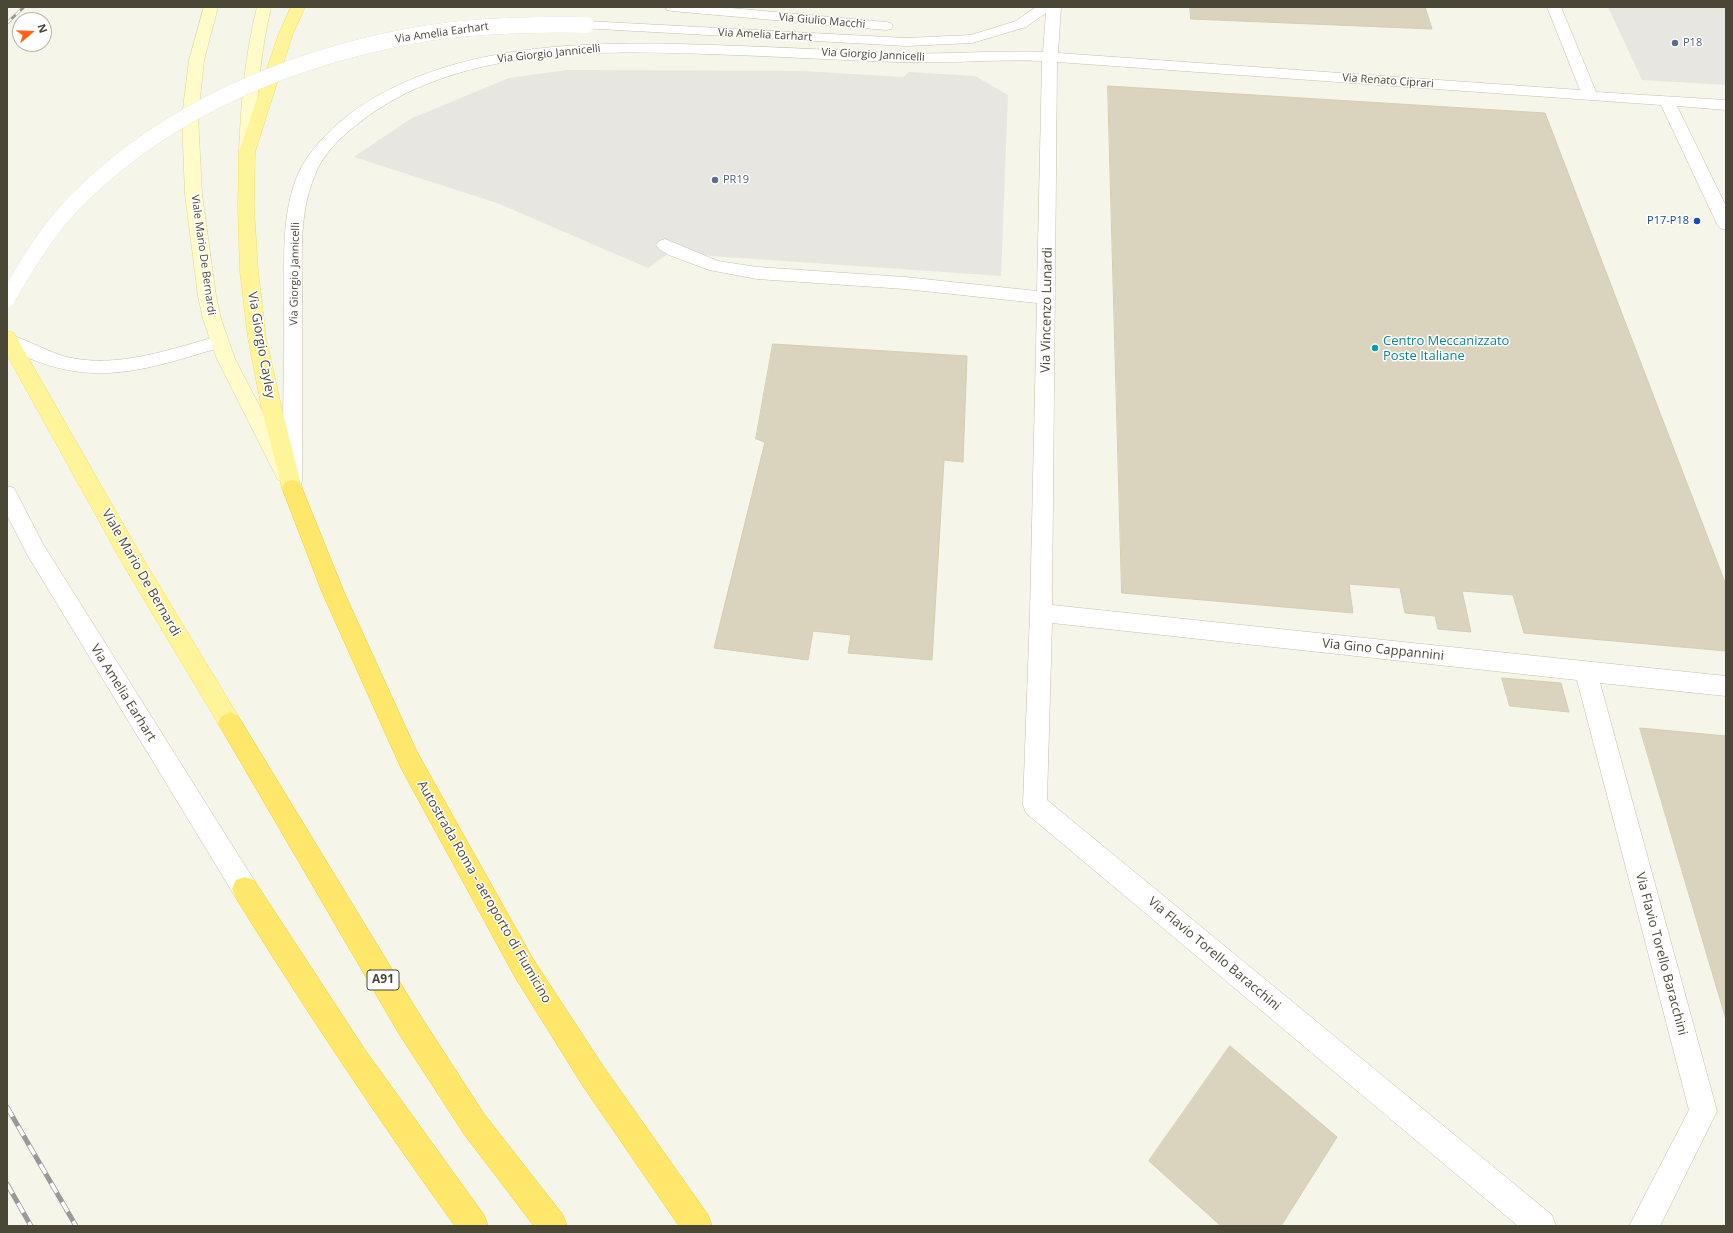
<!DOCTYPE html>
<html>
<head>
<meta charset="utf-8">
<style>
  body { margin:0 }
  #map { position:relative; width:1733px; height:1233px; overflow:hidden; background:#f6f5e9; font-family:"Open Sans",sans-serif }
  canvas { display:block }
  .frame { position:absolute; inset:0; border:8px solid #4b4736; pointer-events:none }
  .north { position:absolute; left:12px; top:12px; width:40px; height:40px; box-sizing:border-box; background:#fff; border:1px solid #b7b5af; border-radius:50%; rotate:71deg; font-size:11px; font-weight:700; line-height:16px; text-align:center; color:#4b4736 }
  .north::after { content:''; display:block; margin:auto; width:14px; height:18px; background:#ff6218; clip-path:polygon(50% 0,100% 100%,50% 72%,0 100%) }
</style>
</head>
<body>
<div id="map">
<canvas width="1733" height="1233"></canvas>
<div class="frame"></div>
<div class="north">N</div>
</div>
<script>
const context = document.querySelector('canvas').getContext('2d');
context.lineJoin = 'round';
function fill(path, color) { context.fillStyle = color; context.fill(path, 'evenodd'); }
function stroke(path, color, width, dash) { context.strokeStyle = color; context.lineWidth = width; context.lineCap = dash ? 'butt' : 'round'; context.setLineDash(dash || []); context.stroke(path); }
function drawText(font, color, halo, rows, align = 'center') {
  context.font = font + ' "Open Sans",sans-serif'; context.lineWidth = 3; context.setLineDash([]); context.textBaseline = 'middle'; context.strokeStyle = halo; context.fillStyle = color; for (const [text, x, y, turn = 0] of rows) {
    context.save(); context.translate(x, y); context.rotate((+turn || 0) * Math.PI / 180); context.textAlign = isNaN(turn) ? turn : align; if (halo) context.strokeText(text, 0, 0); context.fillText(text, 0, 0); context.restore();
  }
}
fill(new Path2D(`
  M1608 7H1726V85L1642 80Z
  M567 70 803 71 903 77 909 72 975 76 1008 95 1001 276 669 253 648 268 497 203 354 157 410 119 509 78Z`), '#e8e6e1');
const building = new Path2D(`
  M1190 7H1425L1432 29 1191 19Z
  M1108 86 1545 113 1726 585V651L1524 633 1513 595 1462 591 1471 632 1438 629 1435 616 1405 613 1400 588 1349 584 1353 613 1122 593Z
  M773 344 967 356 963 462 944 460 932 660 848 653 851 635 813 631 808 660 714 648 765 442 756 439Z
  M1502 678 1561 683 1569 712 1510 706Z
  M1640 728 1726 736V1019Z
  M1230 1046 1337 1137 1281 1226H1221L1149 1161Z`);
fill(building, '#dad3bd');
stroke(building, '#d5cdb0', 1);
const lane = new Path2D(`
  M7 335C16 334 52 354 67 357 118 369 170 349 219 336L225 338 228 342 225 346C141 371 90 391 7 348Z`);
const street = new Path2D(`
  M665 7H720L886 22 891 23 893 26 891 29 886 30 672 11 667 10Z
  M1036 7H1061L1058 53 1580 90 1547 7H1561L1596 92 1726 100V110L1677 106 1726 206V230L1720 228 1717 224 1661 105 1057 62 1052 605 1726 676V696L1600 683 1717 1111 1660 1226H1629L1689 1110 1577 680 1052 623 1047 800 1552 1215 1556 1226H1518L1026 813 1023 805 1030 613 1037 303 905 289 757 279 709 270 669 255 659 249 656 245 659 241 665 239 718 261 757 267 905 277 1037 291 1042 61C994 59 945 64 897 62 834 60 771 56 708 54 593 50 455 48 360 122 342 136 323 153 315 175 297 216 303 265 302 308 302 366 302 423 302 481L299 487 292 489 285 487 282 481C283 424 284 367 284 310 285 266 280 216 298 174 308 152 328 131 347 116 448 40 593 41 713 45 774 47 834 50 894 53 944 55 993 50 1043 52L1046 13 1026 27 972 43 906 46 581 28 579 25 581 22 586 21 906 38 971 35 1016 21Z
  M7 486 14 488 43 544 254 880 258 889 254 898 245 901 236 898 28 556 7 515Z`);
const secondary = new Path2D(`
  M204 7H218L204 60 198 117 202 194 216 296 221 319 235 359 295 474 292 480 285 482 278 480 217 359 203 319 198 296 185 194 182 117 189 60Z
  M257 7H271C260 55 256 103 255 152L253 156 247 157 241 156 239 152C241 102 245 55 257 7Z`);
const primary = new Path2D(`
  M291 7H305L292 36 255 152 254 209 258 271 266 338 282 410 302 488 299 494 292 496 285 494 282 488 262 410 248 338 240 271 238 209 239 152 278 36Z
  M7 331 14 333 139 552 238 716 242 723 238 730 230 734 222 730 123 564 7 355Z`);
const highway = new Path2D(`
  M292 480 299 482 302 488 344 592 417 752 533 959 603 1066 708 1215 712 1226H679L583 1086 515 977 401 768 322 592 282 488 285 482Z
  M230 712 238 716 418 1012 484 1114 563 1215 567 1226H534L464 1134 398 1032 222 730 218 723 222 716Z
  M245 877 254 880 365 1050 484 1215 488 1226H455C378 1119 305 1010 236 898L232 889 236 880Z`);
stroke(lane, '#c3bfaa', 1);
stroke(street, '#c3bfaa', 1);
stroke(secondary, '#dbd594', 1);
stroke(primary, '#f2df5c', 1);
stroke(highway, '#f0c92a', 1);
fill(lane, '#fff');
fill(street, '#fff');
fill(secondary, '#fffbcb');
fill(primary, '#fff49a');
fill(highway, '#ffe76c');
const railFar1 = new Path2D(`
  M7 23 24 7`);
const rail = new Path2D(`
  M7 1107 76 1226
  M7 1184 31 1226`);
stroke(railFar1, '#999', 3);
stroke(rail, '#999', 5);
stroke(railFar1, '#fff', 2, [6]);
stroke(rail, '#fff', 3.5, [11]);
const streetBridge = new Path2D(`
  M7 299C28 263 49 227 80 197 170 108 293 57 417 35 472 25 530 24 586 25`);
stroke(streetBridge, '#c3bfaa', 16, []);
stroke(streetBridge, '#fff', 16);
for (const [x, y, r, color] of [
  [1675,43,4,"#5c6f8a"],
  [715,180,4,"#5c6f8a"],
  [1697,221,4,"#1a4fb4"],
  [1375,348,4,"#0f9aa8"]
]) { const dot = new Path2D(); dot.arc(x, y, r, 0, 2 * Math.PI); context.fillStyle = color; context.fill(dot); stroke(dot, '#fff', 1.5); }
drawText('11px', '#4b4736', '#fff', [
  ["Via Giulio Macchi",822,21,5],
  ["Via Amelia Earhart",442,33,-8],
  ["Via Amelia Earhart",765,35,3],
  ["Via Giorgio Jannicelli",549,54,-6],
  ["Via Giorgio Jannicelli",873,55,3],
  ["Via Renato Ciprari",1388,81,4],
  ["Viale Mario De Bernardi",203,255,82],
  ["Via Giorgio Jannicelli",295,274,-89]
]);
drawText('11px', '#4e5e75', '#fff', [
  ["P18",1683,43],
  ["PR19",723,180]
], 'left');
drawText('11px', '#164399', '#fff', [
  ["P17-P18",1689,221]
], 'right');
for (const [x, y, w] of [
  [383,980,32]
]) { const box = new Path2D(); box.roundRect(x - w / 2, y - 10, w, 20, 3); context.fillStyle = '#fff'; context.fill(box); stroke(box, '#4b4736', 1); }
drawText('bold 12px', '#4b4736', null, [
  ["A91",383,980]
]);
drawText('13px', '#4b4736', '#fff', [
  ["Via Vincenzo Lunardi",1047,310,-89],
  ["Via Giorgio Cayley",261,345,80],
  ["Viale Mario De Bernardi",141,573,60],
  ["Via Gino Cappannini",1383,650,6],
  ["Via Amelia Earhart",123,693,58],
  ["Autostrada Roma - aeroporto di Fiumicino",484,892,60],
  ["Via Flavio Torello Baracchini",1214,954,40],
  ["Via Flavio Torello Baracchini",1661,954,75]
]);
drawText('13px', '#0d838f', '#fff', [
  ["Centro Meccanizzato",1383,341],
  ["Poste Italiane",1383,356]
], 'left');
</script>
</body>
</html>
